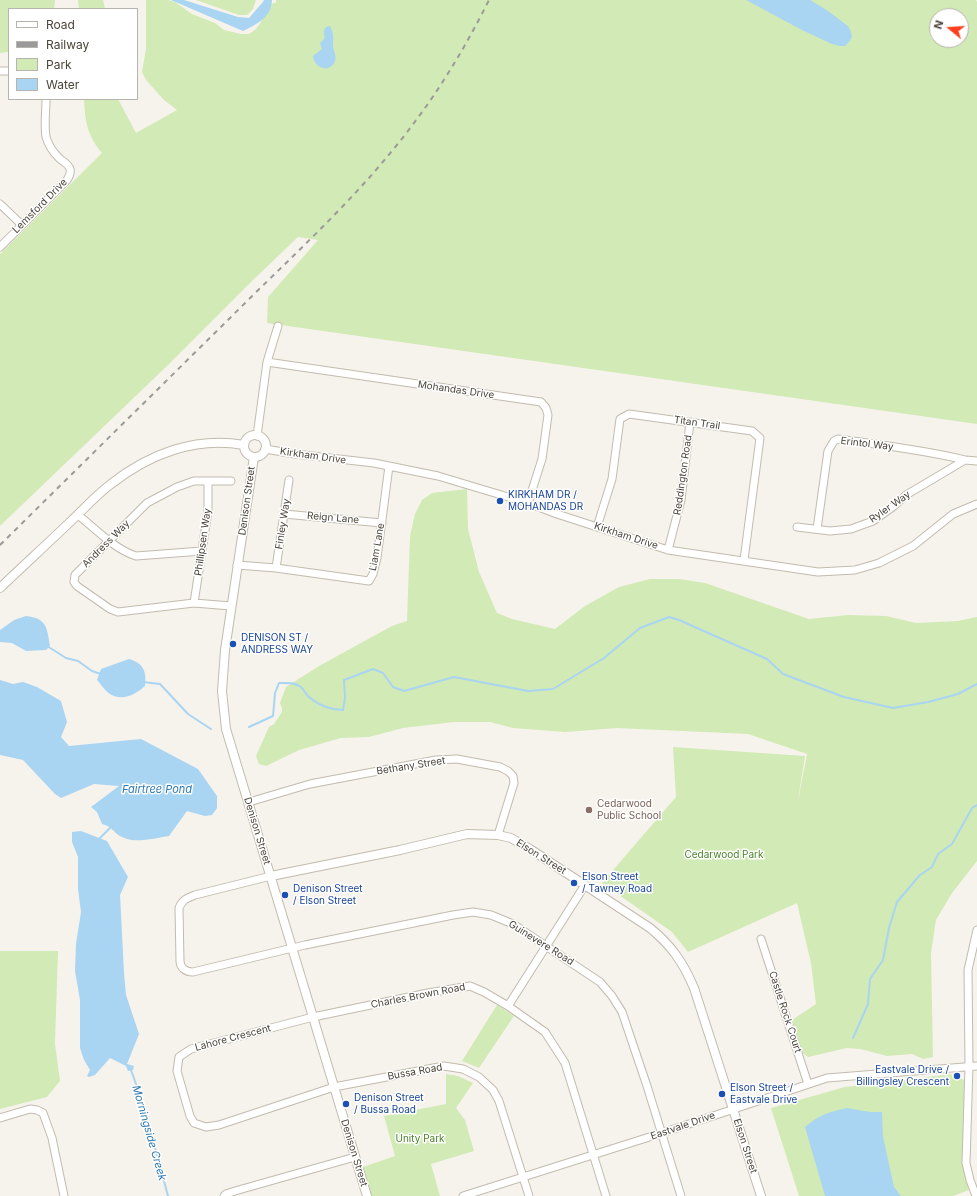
<!DOCTYPE html>
<html>
<head>
<meta charset="utf-8">
<style>
  body { margin:0 }
  #map { position:relative; width:977px; height:1196px; overflow:hidden; background:#f6f3ec; font-family:Inter,sans-serif }
  canvas { display:block }
  .legend { position:absolute; left:8px; top:8px; width:130px; height:92px; box-sizing:border-box; background:#fff; border:1px solid #b7b4b0; margin:0; padding:5px 7px; list-style:none; font-size:12px; color:#4b4439 }
  .legend li { display:flex; align-items:center; gap:8px; height:20px }
  .legend b { width:20px; border:1px solid #b7b4b0 }
  .north { position:absolute; left:929px; top:8px; width:40px; height:40px; box-sizing:border-box; background:#fff; border:1px solid #b7b4b0; border-radius:50%; rotate:288deg; font-size:11px; font-weight:700; line-height:16px; text-align:center; color:#4b4439 }
  .north::after { content:''; display:block; margin:auto; width:14px; height:18px; background:#fc3f1d; clip-path:polygon(50% 0,100% 100%,50% 72%,0 100%) }
</style>
</head>
<body>
<div id="map">
<canvas width="977" height="1196"></canvas>
<ul class="legend">
<li><b style="height:5px;background:#fff"></b>Road</li>
<li><b style="height:5px;background:#9a9a9a"></b>Railway</li>
<li><b style="height:11px;background:#d2eab5"></b>Park</li>
<li><b style="height:11px;background:#a9d4f2"></b>Water</li>
</ul>
<div class="north">N</div>
</div>
<script>
const context = document.querySelector('canvas').getContext('2d');
context.lineJoin = 'round';
function fill(path, color) { context.fillStyle = color; context.fill(path, 'evenodd'); }
function stroke(path, color, width, dash) { context.strokeStyle = color; context.lineWidth = width; context.lineCap = dash ? 'butt' : 'round'; context.setLineDash(dash || []); context.stroke(path); }
function drawText(font, color, halo, rows, align = 'center') {
  context.font = font + ' Inter,sans-serif'; context.lineWidth = 3; context.setLineDash([]); context.textBaseline = 'middle'; context.strokeStyle = halo; context.fillStyle = color; for (const [text, x, y, turn = 0] of rows) {
    context.save(); context.translate(x, y); context.rotate((+turn || 0) * Math.PI / 180); context.textAlign = isNaN(turn) ? turn : align; if (halo) context.strokeText(text, 0, 0); context.fillText(text, 0, 0); context.restore();
  }
}
fill(new Path2D(`
  M0 0H55L54 9H9V52L0 53Z
  M78 0H103L105 9H79Z
  M146 0H168L175 2 192 14 215 23 224 30 241 34H249L256 29 261 22 266 5 274 3H276V0H976L977 2V424L267 323 268 297 318 240 298 237 253 280 168 365 0 526V254L102 153C87 135 85 121 84 99H118L136 133 177 110 164 100 146 80 142 72 146 49ZM937 16H961V40H937Z
  M196 0H256L253 9 247 15H239Z
  M467 489 468 529 479 572 497 613 512 619 555 629 585 606 619 587 650 579H679L705 583 809 619 848 615 886 616 916 623 958 621 977 617V861L952 893 936 920 931 953 933 1057 923 1059 912 1054 887 1056 860 1049 847 1048 808 1057 795 1047 788 1030 792 1020 816 1004 811 963 797 903 688 952 672 932 602 883 676 797 673 747 805 756 797 806 807 754 748 734 617 728 565 732 513 728 490 722H454L403 728 369 737 341 738 299 750 266 766 259 764 256 756 269 727 274 724 282 712V708L280 703 286 687 319 666 392 626 407 621 410 536 415 514 422 500 432 493Z
  M0 951H58L55 1044 60 1081 47 1097 0 1109Z
  M497 1005 514 1016 479 1068 462 1061Z
  M446 1074 458 1076 473 1083 456 1108 465 1120 474 1151 431 1164 440 1196H371L363 1167 395 1156 384 1116 446 1104Z
  M953 1074 964 1080V1166L969 1190 953 1196H799L771 1108 845 1087Z`), '#d2eab5');
fill(new Path2D(`
  M171 0H184L238 17 249 18 263 2 264 0H272C271 18 257 24 243 31Z
  M746 0H810L825 9 848 26 851 32 852 37 849 42 845 46H840L832 44 802 30Z
  M330 26C334 33 333 38 333 45 333 50 337 56 335 61 330 74 314 68 313 56L322 49 320 43C328 36 323 38 324 30L326 27Z
  M26 616C47 618 47 628 50 646L46 650 26 651 12 643 0 642V630L14 620Z
  M129 659C143 663 147 671 145 686 136 694 123 702 110 694 105 691 101 684 97 680L101 669Z
  M0 680 13 684 23 682 37 687 61 701 67 722 61 737 69 746 141 739 198 769 217 796V808L212 815 205 816 187 811 169 836C155 838 135 844 122 837 113 833 114 827 102 824L97 812 91 807 119 786 94 784 61 798 55 794 23 760 0 755Z
  M81 831 107 841 128 877 120 895 124 973 126 995 139 1034 127 1064 134 1066 133 1070 128 1071 126 1066 110 1058 95 1075 89 1077 87 1076 90 1070 84 1060 80 1048V1000L75 971 76 944 81 912 78 889V857L72 842V832Z
  M847 1108 870 1112H882L883 1137 894 1187 901 1196H825L805 1127C819 1115 829 1112 847 1108Z`), '#a9d4f2');
stroke(new Path2D(`
  M47 646 66 658 78 661 92 671 101 674
  M143 682 160 684 188 714 211 729
  M249 727 273 716 275 693 279 683C286 683 295 682 301 687 304 689 305 694 309 697 318 705 331 710 343 710L345 698 344 680 373 669 383 673 393 687 404 691 454 677 528 691 553 689 604 658 640 628 669 617 679 620 767 659 783 674 844 697 893 708 928 702 958 694 977 684
  M99 839 112 826
  M853 1038 868 1004 870 979 883 960 889 928 897 902 920 875 932 867 938 854 952 844 972 808 977 805
  M131 1070 141 1098 142 1107 146 1114 168 1196`), '#a9d4f2', 2);
const minor = new Path2D(`
  M0 71H9
  M0 204 22 225
  M0 247 67 180C69 177 71 173 70 169 68 163 63 162 59 158 54 153 48 144 46 137 44 125 46 111 46 99
  M267 362 541 402 546 408 548 415 542 459 528 503
  M257 436 267 362 278 326
  M265 449 295 454 374 463 438 476 528 503 557 514 668 550 818 572 855 570 879 563 913 546 953 514 977 504
  M231 481H194L177 487 147 503 75 575 74 582 77 586 110 609 118 612 194 603 231 606
  M284 514 382 523
  M78 515C96 529 114 549 136 556L202 551
  M597 527 612 479 620 419 629 414 752 431 760 438 744 560
  M797 527 830 531 851 529 873 521 894 506 906 495 928 482 965 460 977 461
  M817 529 828 451 834 441 838 439C881 445 924 450 965 460
  M668 550 681 500 690 422
  M237 565 276 568 369 581 373 574 377 558 389 466
  M276 568 289 480
  M194 603 208 511V481
  M249 802 310 784 436 760 457 759 500 767 508 771 513 776 514 783 498 835
  M271 876 195 895C187 898 182 900 179 908L180 961C180 968 186 972 193 972L305 945 453 915 473 912 491 915 513 924 600 982 612 996 622 1012 647 1086 681 1196
  M761 939 808 1084
  M508 1006 585 885
  M0 1118 30 1109 37 1110 43 1113 52 1138 64 1196
  M224 1196 226 1194 235 1191 355 1157
  M463 1196 662 1133 827 1078 977 1066
  M529 1196 499 1101 493 1090 479 1077 463 1069 444 1066 334 1087 219 1125 206 1127 194 1123 190 1116 177 1071 179 1057 191 1049 313 1017 428 993 470 986 484 992 508 1006 545 1032 565 1063 606 1196
  M976 1196 970 1180 966 1163 969 1066 968 970 977 930`);
const tertiary = new Path2D(`
  M244 446a11 11 0 1 1 22 0a11 11 0 1 1-22 0Z
  M254 457 225 650 222 691 226 729 367 1196
  M0 588C23 566 46 545 69 523 83 510 96 495 111 484 149 454 196 436 244 445
  M271 876 400 850 467 834 498 835 511 838 530 849 650 928C671 945 683 962 694 988L761 1196`);
stroke(minor, '#c2bbae', 9);
stroke(tertiary, '#c2bbae', 10);
stroke(minor, '#fff', 7);
stroke(tertiary, '#fff', 8);
stroke(new Path2D(`
  M0 545C78 468 156 391 234 314 289 259 347 207 396 146 433 101 463 52 489 0`), '#9a9a9a', 2, [5, 5]);
for (const [x, y, r, color] of [
  [500,501,4,"#1a4fb4"],
  [233,644,4,"#1a4fb4"],
  [589,810,4,"#8d6e63"],
  [574,883,4,"#1a4fb4"],
  [285,895,4,"#1a4fb4"],
  [957,1076,4,"#1a4fb4"],
  [722,1094,4,"#1a4fb4"],
  [346,1104,4,"#1a4fb4"]
]) { const dot = new Path2D(); dot.arc(x, y, r, 0, 2 * Math.PI); context.fillStyle = color; context.fill(dot); stroke(dot, '#fff', 1.5); }
drawText('10px', '#4b4439', '#fff', [
  ["Lemsford Drive",40,206,-45],
  ["Mohandas Drive",456,390,8],
  ["Titan Trail",697,423,8],
  ["Erintol Way",867,444,7],
  ["Kirkham Drive",313,456,8],
  ["Reddington Road",683,475,-82],
  ["Denison Street",247,501,-82],
  ["Ryler Way",890,507,-35],
  ["Reign Lane",333,518,5],
  ["Finley Way",283,524,-81],
  ["Kirkham Drive",626,536,18],
  ["Phillipsen Way",203,542,-82],
  ["Andress Way",106,544,-45],
  ["Liam Lane",377,547,-80],
  ["Bethany Street",411,766,-9],
  ["Denison Street",257,831,73],
  ["Elson Street",541,857,32],
  ["Guinevere Road",541,943,32],
  ["Charles Brown Road",418,996,-11],
  ["Castle Rock Court",785,1012,72],
  ["Lahore Crescent",233,1038,-15],
  ["Bussa Road",415,1072,-10],
  ["Eastvale Drive",683,1126,-19],
  ["Elson Street",745,1146,72],
  ["Denison Street",354,1153,73]
]);
drawText('10px', '#164399', '#fff', [
  ["KIRKHAM DR /",508,495],
  ["MOHANDAS DR",508,507],
  ["DENISON ST /",241,638],
  ["ANDRESS WAY",241,650],
  ["Elson Street",582,877],
  ["/ Tawney Road",582,889],
  ["Denison Street",293,889],
  ["/ Elson Street",293,901],
  ["Eastvale Drive /",949,1070,"right"],
  ["Billingsley Crescent",949,1082,"right"],
  ["Elson Street /",730,1088],
  ["Eastvale Drive",730,1100],
  ["Denison Street",354,1098],
  ["/ Bussa Road",354,1110]
], 'left');
drawText('10px', '#785e54', '#fff', [
  ["Cedarwood",597,804],
  ["Public School",597,816]
], 'left');
drawText('10px', '#4a7f2a', '#fff', [
  ["Cedarwood Park",724,855],
  ["Unity Park",420,1139]
]);
drawText('italic 11px', '#2e7ab2', '#fff', [
  ["Fairtree Pond",157,790],
  ["Morningside Creek",149,1133,74]
]);
</script>
</body>
</html>
